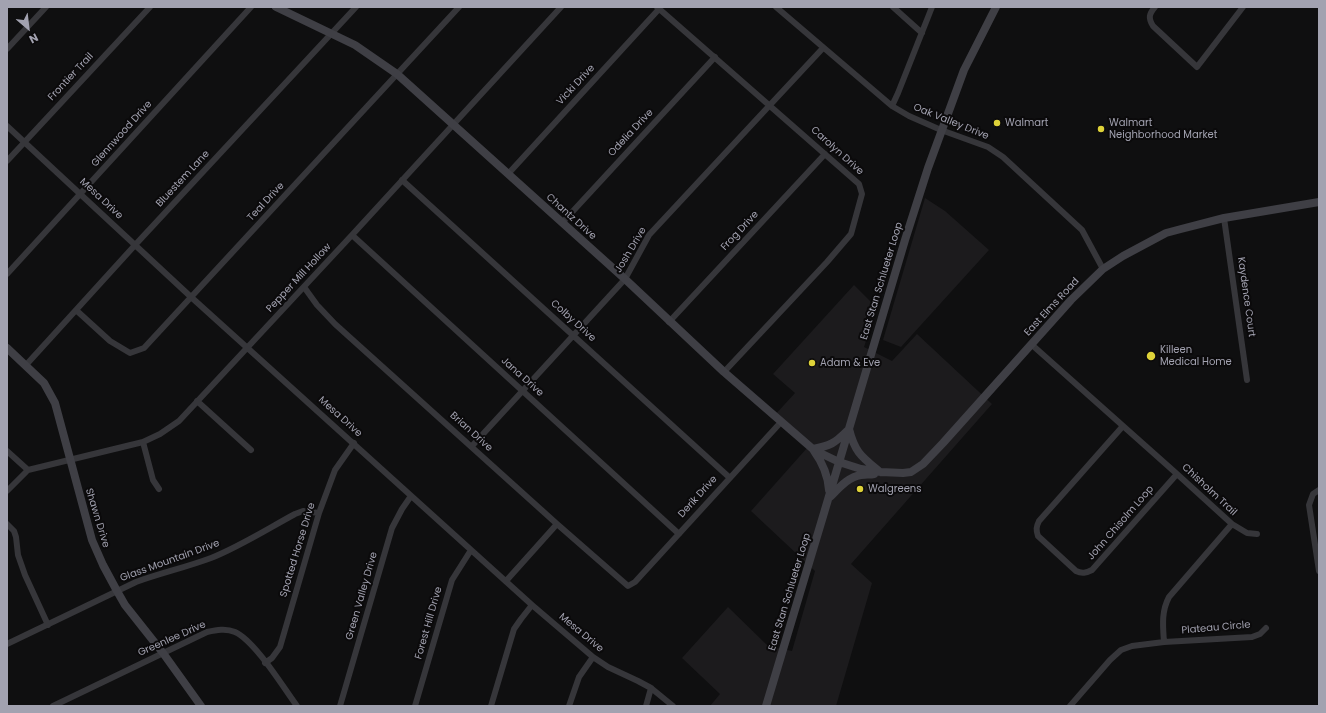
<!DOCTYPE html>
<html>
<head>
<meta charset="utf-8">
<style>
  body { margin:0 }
  #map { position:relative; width:1326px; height:713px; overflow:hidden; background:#0f0f10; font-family:Poppins,sans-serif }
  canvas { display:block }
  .frame { position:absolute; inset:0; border:8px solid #a2a2b0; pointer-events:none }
  .north { position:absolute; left:8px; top:8px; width:40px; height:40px; -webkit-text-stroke:3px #0b0a0b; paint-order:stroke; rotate:152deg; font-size:11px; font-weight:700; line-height:16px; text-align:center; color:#a2a2b0 }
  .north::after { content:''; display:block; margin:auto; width:14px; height:18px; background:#a2a2b0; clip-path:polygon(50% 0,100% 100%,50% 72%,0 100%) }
</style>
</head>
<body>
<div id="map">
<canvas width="1326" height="713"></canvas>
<div class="frame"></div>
<div class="north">N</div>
</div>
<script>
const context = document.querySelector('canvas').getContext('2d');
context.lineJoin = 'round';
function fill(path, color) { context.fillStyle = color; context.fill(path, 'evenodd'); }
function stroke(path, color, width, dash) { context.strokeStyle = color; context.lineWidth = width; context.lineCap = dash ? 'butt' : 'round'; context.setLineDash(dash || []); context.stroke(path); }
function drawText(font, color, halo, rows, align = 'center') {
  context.font = font + ' Poppins,sans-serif'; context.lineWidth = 4; context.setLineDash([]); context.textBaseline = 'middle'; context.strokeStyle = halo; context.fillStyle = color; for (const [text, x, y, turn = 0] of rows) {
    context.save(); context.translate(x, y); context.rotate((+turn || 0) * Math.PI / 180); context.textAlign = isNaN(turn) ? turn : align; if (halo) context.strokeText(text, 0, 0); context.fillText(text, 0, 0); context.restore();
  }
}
fill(new Path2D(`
  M925 198 945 211 989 250 901 347 883 340Z
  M854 285 877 308 864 347 892 361 917 334 992 404 851 564 872 583 836 706H710L720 694 682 658 728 607 768 646 792 651 815 571 751 511 807 448 773 417 795 393 773 374Z`), '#1c1b1d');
stroke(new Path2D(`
  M657 7 859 184 862 194 851 234 827 262 724 372
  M776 7 892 106 909 116 941 130 988 147 1003 157 1082 230 1103 269
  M893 7 922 33
  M1155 7C1149 14 1148 18 1153 26L1197 67 1243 7
  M7 49 46 7
  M892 106 898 93 932 7
  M7 126 191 297 532 605 593 657 608 667 638 681 651 688 673 706
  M7 161 150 7
  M508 174 659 9
  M402 180 730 478
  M1224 218 1247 380
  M562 223 715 57
  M352 235 679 534
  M7 274 251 7
  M304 287 317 305 335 324 557 524 628 586 635 582 781 422
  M76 310 110 341 130 353 144 348 459 7
  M669 322 825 154
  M1031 344 1177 474 1232 524 1247 533 1257 534
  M26 365 136 244 356 7
  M197 401 251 450
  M1123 426 1039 521C1036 527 1036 530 1038 536L1076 571C1082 574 1086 573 1092 570L1177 474
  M143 442 153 480 159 489
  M472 446 625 279 649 235 823 48
  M7 451 28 470
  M1319 490 1313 494 1309 505 1319 571
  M7 491 28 470 143 442 160 434 179 421 352 235 561 7
  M7 524 14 531 16 537 18 555 25 575 48 625
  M506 581 557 524
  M1164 642C1163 627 1161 612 1169 597L1232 524
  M7 644 136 582C161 573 187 567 211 558 239 547 269 528 295 514L303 511 319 513
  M265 663 272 658 280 647 319 513 335 470 354 443
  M53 706 207 632C216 630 226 628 235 632 255 641 283 687 297 706
  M340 706 392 528 402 509 411 496
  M415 706 452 580 471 550
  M491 706 514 629 521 619 532 605
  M569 706 579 677 593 657
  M646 706 651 688
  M1070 706 1110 660 1121 650 1132 646 1164 642 1252 637 1260 634 1266 628`), '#36363a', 6);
stroke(new Path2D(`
  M276 7 355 45 397 74 625 279 724 372 814 450 839 462 861 469 881 472 903 473 911 472 923 464 943 443 1071 300 1103 269 1123 256 1166 233 1181 229 1224 218 1319 202
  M7 348 44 383 55 403 92 540 103 565 117 591 125 605 163 653 201 706
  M849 429C855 453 862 457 880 472
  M813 449C830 446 835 443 847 431
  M814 451C822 462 828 476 829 490
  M830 497C839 488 848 477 861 475 866 474 870 475 874 474
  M766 706 824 513 905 240 928 168 964 70 996 7`), '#3f3f45', 8);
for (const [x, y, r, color] of [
  [997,123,4,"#ded239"],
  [1101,129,4,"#ded239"],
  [1151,356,5,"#ded239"],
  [812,363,4,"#ded239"],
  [860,489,4,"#ded239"]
]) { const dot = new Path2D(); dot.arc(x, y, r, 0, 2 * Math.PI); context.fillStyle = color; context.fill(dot); stroke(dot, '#0b0a0b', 1.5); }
drawText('10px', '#a2a2b0', '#0b0a0b', [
  ["Frontier Trail",71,77,-47],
  ["Vicki Drive",576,85,-47],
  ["Oak Valley Drive",951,122,22],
  ["Odelia Drive",631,133,-47],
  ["Glennwood Drive",122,134,-48],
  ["Carolyn Drive",837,151,42],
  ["Bluestem Lane",183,179,-47],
  ["Mesa Drive",101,199,43],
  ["Teal Drive",266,202,-47],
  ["Chantz Drive",571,217,42],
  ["Frog Drive",740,231,-47],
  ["Josh Drive",631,250,-59],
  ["Pepper Mill Hollow",299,278,-47],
  ["East Stan Schlueter Loop",882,281,-73],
  ["Kaydence Court",1246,297,82],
  ["East Elms Road",1052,307,-47],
  ["Colby Drive",573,321,42],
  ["Jana Drive",522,377,42],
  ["Mesa Drive",340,417,42],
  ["Brian Drive",471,432,42],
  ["Chisholm Trail",1209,490,43],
  ["Derik Drive",698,497,-48],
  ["Shawn Drive",97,518,73],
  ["John Chisolm Loop",1121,523,-49],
  ["Spotted Horse Drive",298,550,-73],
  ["Glass Mountain Drive",170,561,-20],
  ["East Stan Schlueter Loop",790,592,-73],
  ["Green Valley Drive",362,596,-74],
  ["Forest Hill Drive",429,623,-74],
  ["Plateau Circle",1216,628,-5],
  ["Mesa Drive",581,633,40],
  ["Greenlee Drive",172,639,-24]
]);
drawText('10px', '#a2a2b0', '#0b0a0b', [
  ["Walmart",1005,123],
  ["Walmart",1109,123],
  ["Neighborhood Market",1109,135],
  ["Killeen",1160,350],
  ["Medical Home",1160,362],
  ["Adam & Eve",820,363],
  ["Walgreens",868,489]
], 'left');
</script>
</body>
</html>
